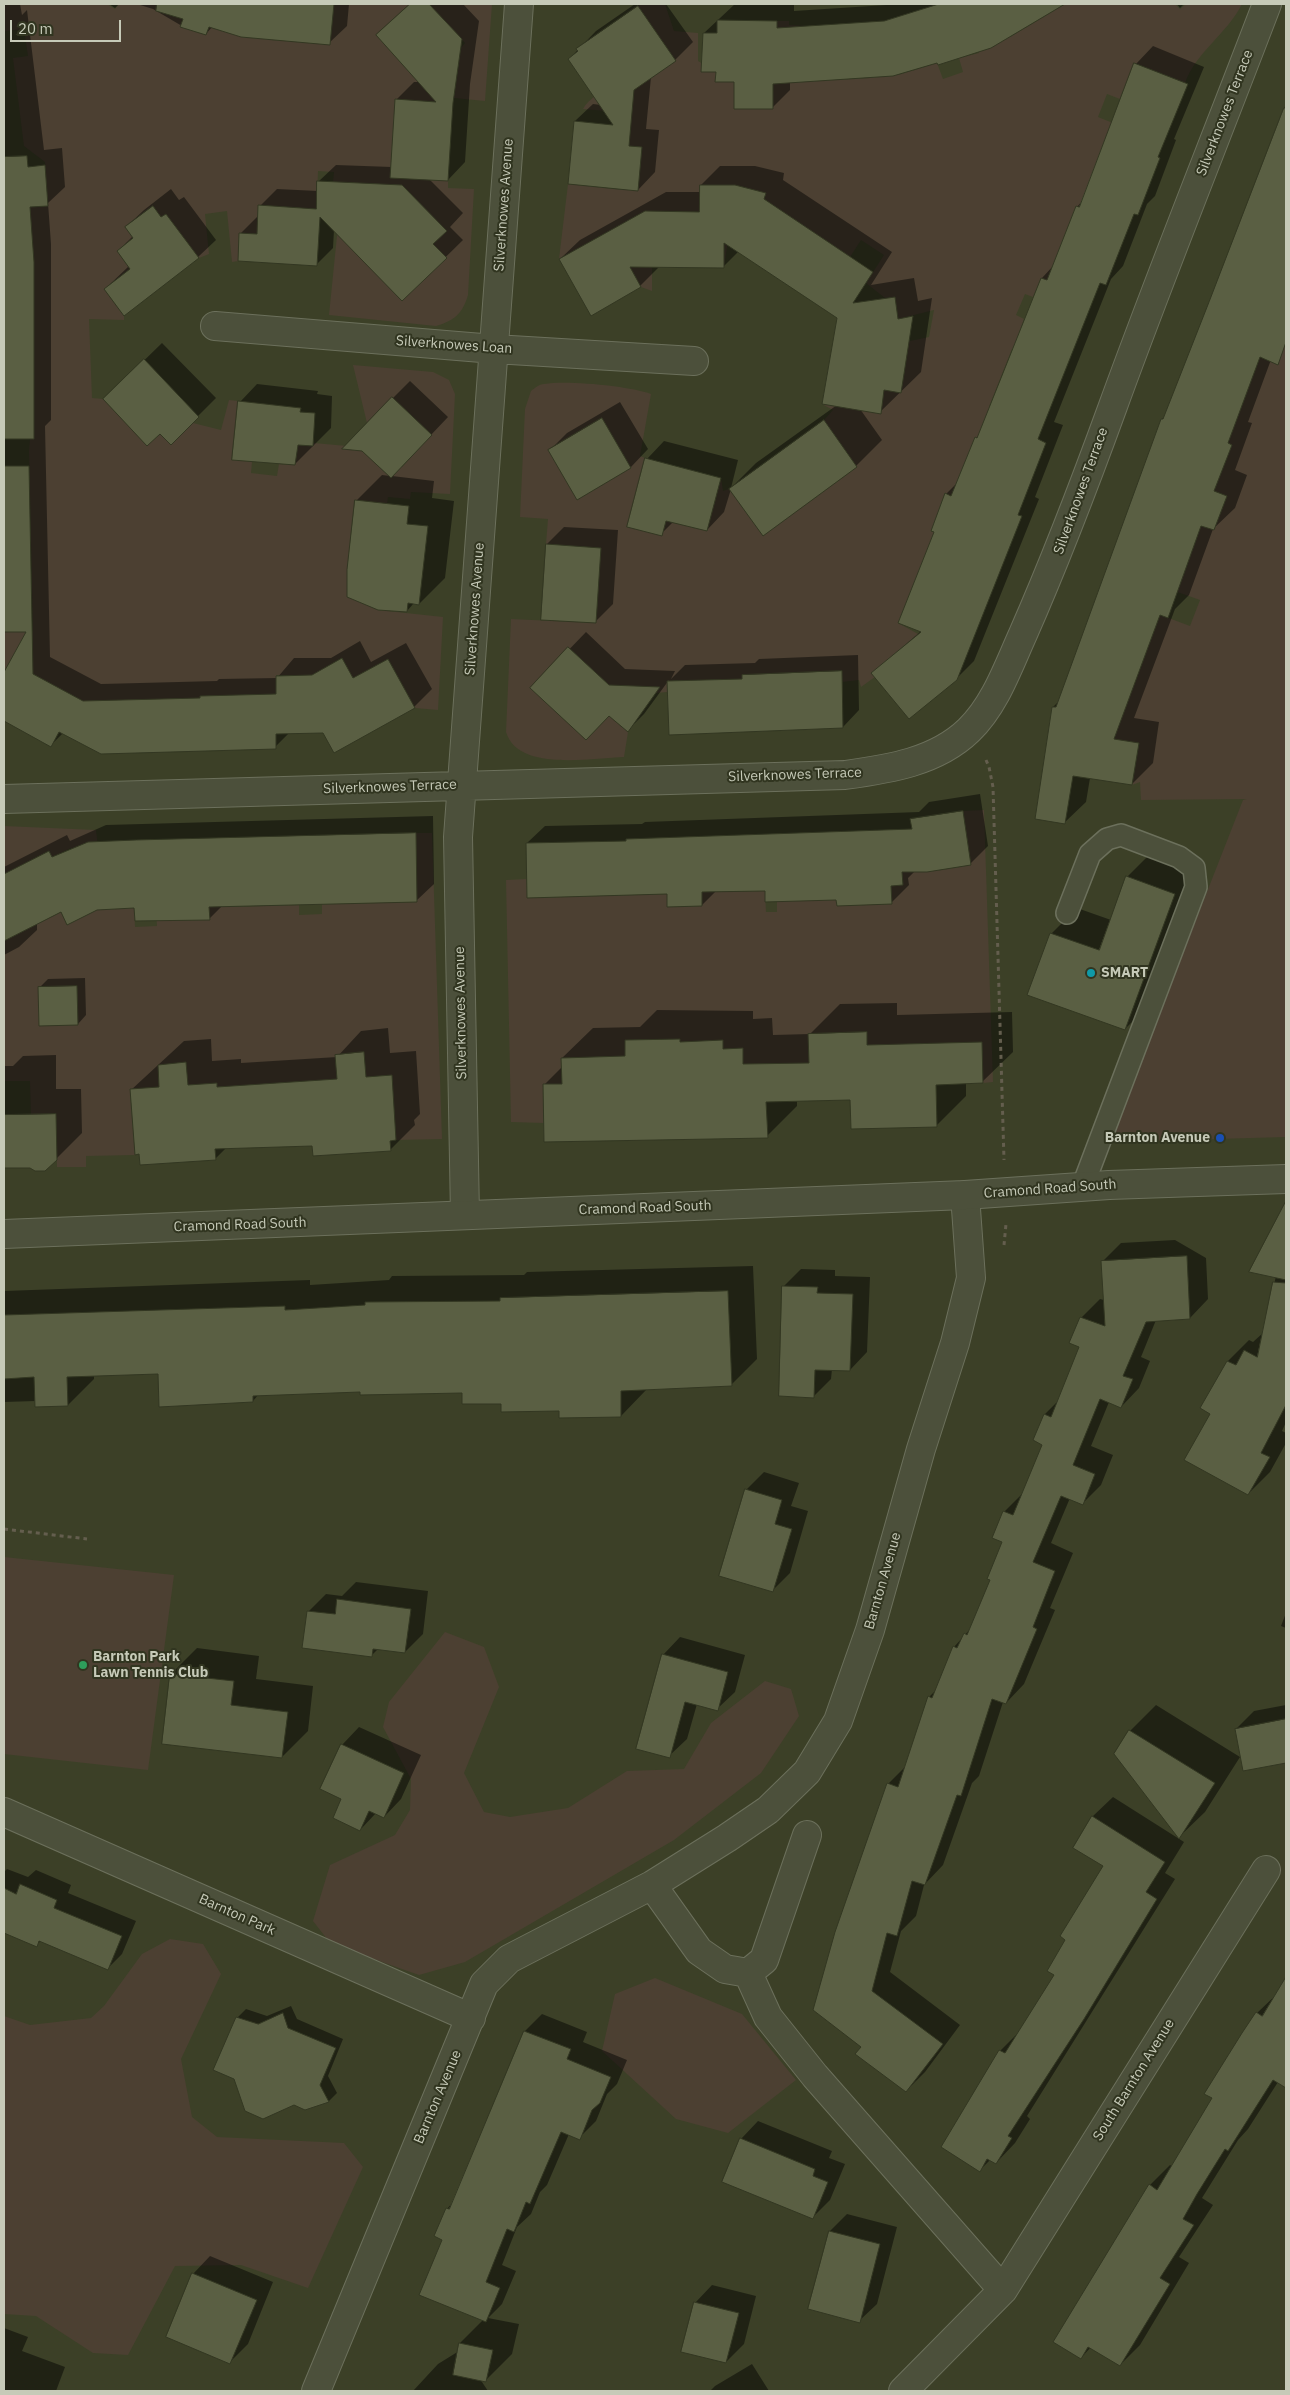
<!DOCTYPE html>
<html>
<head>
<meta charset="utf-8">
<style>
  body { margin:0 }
  #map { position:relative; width:1290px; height:2395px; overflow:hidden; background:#3c4027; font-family:"IBM Plex Sans",sans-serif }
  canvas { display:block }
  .frame { position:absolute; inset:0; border:5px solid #c6cab8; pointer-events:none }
  .scale { position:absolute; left:10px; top:20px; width:111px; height:22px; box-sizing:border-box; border:2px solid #c6cab8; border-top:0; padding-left:6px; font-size:15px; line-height:18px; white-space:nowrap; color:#c6cab8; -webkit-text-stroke:4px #313520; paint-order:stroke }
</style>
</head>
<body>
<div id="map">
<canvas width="1290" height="2395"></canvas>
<div class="frame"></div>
<div class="scale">20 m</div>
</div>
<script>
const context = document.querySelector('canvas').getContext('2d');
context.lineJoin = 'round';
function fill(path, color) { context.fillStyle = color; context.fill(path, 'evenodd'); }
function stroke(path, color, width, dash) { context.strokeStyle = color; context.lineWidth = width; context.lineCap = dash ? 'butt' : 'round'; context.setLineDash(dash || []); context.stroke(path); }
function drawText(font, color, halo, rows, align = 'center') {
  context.font = font + ' "IBM Plex Sans",sans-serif'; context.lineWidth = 4; context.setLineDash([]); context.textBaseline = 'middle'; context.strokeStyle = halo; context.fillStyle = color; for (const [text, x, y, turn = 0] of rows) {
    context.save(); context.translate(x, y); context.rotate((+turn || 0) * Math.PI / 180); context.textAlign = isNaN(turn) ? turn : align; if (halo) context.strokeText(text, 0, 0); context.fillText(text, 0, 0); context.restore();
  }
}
fill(new Path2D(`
  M4 4H107L115 9 119 4H168L165 14 182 19 181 27 206 35 209 27 226 32 235 4H275L272 40 330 44 334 4H410L376 35 420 84 454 97 461 48 465 43 429 4H492L485 101 454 98 453 103 396 99 390 178 448 181V188L474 189 468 295C463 313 454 321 436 326L329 315 341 196 333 182 334 172 318 171 317 196 320 209 259 205 257 234 239 233 238 261 232 262 227 211 205 214 209 254 199 258 166 214 161 217 153 206 125 227 133 238 117 251 130 269 104 289 124 316V320L89 319 92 398 103 399 147 445 160 434 171 445 193 423 221 430 229 400 238 401 232 459 252 462 251 473 277 476 279 464 295 465 298 445 313 446 314 443 358 447 366 455 377 444 402 467 431 435 367 423 353 365 433 372 449 380 455 394 450 494 411 492 410 499 388 497 387 504 355 500 350 542 378 610 443 617 438 710 415 708 388 659 353 678 342 658 324 668 335 688 298 703 297 675H276V694L200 696V705L175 699 98 701V724L77 698 10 662 4 672V632L33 631 29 451 30 439H34V266L30 207 47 206 45 162 24 146 13 58 28 56 24 29 4 31Z
  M641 4H665L674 31 698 33V61L716 72V82H734V108L772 109 777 21H789V25L807 26 810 81 870 78 868 22H881L898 75 937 63 943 79 963 72 959 58 979 53 964 4H990L1010 37 1065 4H1175L1180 9 1186 4H1242C1227 34 1196 52 1185 83L1135 63 1120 99 1107 94 1098 117 1155 140 1120 224 1076 206 1054 263 1094 280 1089 296 1041 278 1033 297 1025 294 1016 315 1024 319 1018 336 1058 367 1012 349 989 407 1036 425 968 502 945 493 931 531 954 540 898 623 940 646 886 669 861 687 859 680 842 682 841 671 768 674 757 687 756 674H742V679L667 681V692L656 693V687L636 686 625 700 568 647 531 688 586 740 609 716 628 732 624 757C591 758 518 772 506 732L511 619 596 623 601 548 546 544 548 519 520 517 525 409 531 391C535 388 539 384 544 384 567 380 630 386 651 394L640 456 645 458 628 527 666 521 707 531 721 478 723 491 729 489 763 535 857 467 824 420 833 410 822 404 881 413 884 390 901 393 907 356 854 347 891 345 929 337 934 310 898 319 895 297 885 298 866 283 884 255 861 240 850 257 763 204 765 193 747 188 731 219 724 268 725 185H700L699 212 663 211 652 264V291L641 287 609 231 559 259 568 184 624 190 640 169 642 148 629 146 631 127 617 126 618 112 583 109C592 91 650 63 669 51L638 6Z
  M1286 342V1137L1109 1142 1243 800 1247 799 1141 800 1140 782 1132 785 1139 743 1107 738 1134 686 1142 665 1129 659 1147 610 1190 626 1200 600 1155 584 1185 571 1201 526 1214 530 1227 496 1197 485 1204 465 1222 471 1232 445 1172 422 1252 378 1260 358 1278 364Z
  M984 810 993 1082 983 1083 982 1042 911 1044 868 1073 867 1032 809 1034 810 1075 744 1076 742 1048 723 1049 722 1040 697 1041 681 1078 680 1039 625 1040 626 1080 598 1081 597 1057 561 1058 562 1084 543 1085 544 1123 511 1122 506 880 527 879 528 898 667 894 668 907 702 906V892L765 891 766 912H777V901L836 887 837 906 891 904V886L903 885 902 872H914V841L933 860 935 871 971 865 963 811Z
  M4 826 96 830 100 864 134 908 135 927 157 926 156 909 193 908V920H209L208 893 232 907 299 905V915L322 914V891L340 904 416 902V833H432L442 1139 396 1140 392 1075 366 1077 364 1053 335 1055 337 1079 271 1084 274 1145 188 1085 186 1063 158 1065 159 1087 130 1090 135 1155 86 1156V1167H57L56 1114 31 1115 30 1081H4V930L8 938 61 912 67 925 72 850 71 848 52 857 49 851 4 874Z
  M4 1557 174 1575 148 1770 4 1754Z
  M445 1632 484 1647 499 1687 464 1773 484 1812 510 1817 568 1808 627 1771 684 1769 711 1723 765 1681 791 1689 799 1716 761 1773 674 1840 465 1962 419 1975 331 1944 313 1921 330 1865 395 1835 410 1810 411 1779 383 1727 389 1702Z
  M170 1939 203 1944 221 1974 181 2059 192 2117 217 2137 344 2143 363 2167 308 2288 241 2265 175 2266 128 2355 93 2353 36 2316 4 2314V2016L30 2025 91 2018 104 2006 142 1954Z
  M655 1978 742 2014 796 2080 728 2133 676 2119 602 2051 615 1994Z`), '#4c4032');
fill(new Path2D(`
  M4 4H20L22 15 27 10 44 150 62 148 65 187 48 203 51 244V420L45 426 50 657 101 684 217 681 219 679 277 678 294 658H331L360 641 371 662 406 643 432 689 414 707 324 731 290 732 275 747 63 733 51 745 4 720V675L28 631H4Z
  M109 4H119L115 8Z
  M137 4H349L347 26 329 43 212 27 206 34 182 26 153 9Z
  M410 4H463L479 21 470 84 465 162 448 180 429 179 463 213 450 227 463 240 402 300 334 230 333 248 316 265 241 233 258 216 260 206 277 189 318 191V182L336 165 392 167 396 100 414 82H421L377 35Z
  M635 4H666L693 42 675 60 651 77 646 129 659 130 655 172 638 190 575 121 593 104 601 105 569 59 596 31Z
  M735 4H794V11L902 4H1063L990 47 790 81V90L772 108 717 70 704 33Z
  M1177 4H1184L1180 8Z
  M1153 46 1204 67 1174 139 1176 140 1155 196 1147 204 1123 266 1111 279 1054 422 1063 425 1035 497 1039 499 974 661 956 679 873 673 921 631 936 531 946 494 958 482 976 438 980 434 1042 278 1053 266 1077 207 1083 200 1136 64Z
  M1286 104V343L1272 357 1248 422 1252 423 1235 470 1247 475 1235 508 1213 529 1189 595 1175 609 1134 718 1159 722 1153 763 1132 784 1090 778 1086 802 1064 823 1053 707 1060 700 1162 419 1166 416 1210 302Z
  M720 166H755L784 173 783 180 892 252 871 285 914 278 918 301 932 298 921 372 880 412 860 409 882 440 856 466 763 534 731 489 724 512 707 530 674 521 661 534 647 459 664 441 738 460 731 488 756 463 837 405 838 317 739 251 723 267 660 266 640 286 560 259 580 240 666 192H701V185Z
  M171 189 179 200 184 197 216 240 198 257 105 289 129 266 118 251 133 236 126 227 144 210Z
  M162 343 216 398 171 443 122 382Z
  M410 381 448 417 392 476 434 481 432 498 454 501 445 578 419 604 414 603 407 611 356 501 382 475 390 476 393 398Z
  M257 384 318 391 317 394 332 396 331 428 295 464 240 402Z
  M620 402 648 449 631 467 577 498 550 450 567 433Z
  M564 527 618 530 613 604 596 621 547 544Z
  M586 632 625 669 675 671 671 679 685 665 755 663 759 659 858 655 859 710 843 727 670 734 669 680 644 714 628 730 609 714 532 688Z
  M980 794 988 846 970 864 915 871 908 878 909 885 891 903 766 889 716 891 702 905 527 843 545 826 642 824 645 822 919 812 929 802Z
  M433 816 434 884 416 901 222 906 209 919 135 907 62 911 37 923V930L19 947 4 955V867L67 835 70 841 106 825Z
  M1153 851 1201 868 1151 1003 1125 1029 1051 934 1077 908 1111 920 1127 877Z
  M85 978 86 1015 78 1024 39 988 48 979Z
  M897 1003V1015L1012 1012 1013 1052 982 1082 966 1083V1096L936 1126 851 1099 797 1100V1106L767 1136 544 1085 562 1067V1058L593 1028 640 1027 657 1010 753 1011V1019L772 1018 773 1035 810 1034 840 1004Z
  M388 1028 390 1053 416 1051 420 1114 414 1120 415 1125 390 1150 313 1145 227 1147 215 1159 131 1090 184 1041 211 1039 212 1061 241 1059V1063L337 1057 361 1031Z
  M56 1055V1089H81L82 1133 56 1159 30 1166 4 1167V1066H13L23 1056Z
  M1286 1220V1292L1273 1289 1276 1276 1268 1239Z
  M1175 1240 1206 1258 1208 1299 1190 1318 1156 1320 1141 1357 1150 1361 1139 1388 1121 1407 1109 1402 1091 1446 1113 1455 1101 1485 1083 1503 1070 1498 1051 1543 1073 1553 1050 1608 1055 1610 1024 1684 1006 1703 1003 1702 979 1776 972 1783 943 1865 924 1885 916 1916 901 1931 890 1972 960 2025 925 2072 906 2091 863 2046 888 1784 906 1766 929 1697 938 1688 954 1647 972 1627 991 1579 1004 1541V1512L1023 1493 1044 1444 1045 1414 1059 1400 1081 1347 1071 1343 1082 1317 1100 1299 1104 1300 1102 1262 1121 1243Z
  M753 1266 757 1359 731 1385 647 1389 621 1416 502 1402 463 1392 361 1391 259 1394 253 1401 160 1373 94 1375V1379L68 1405 37 1406 36 1401 4 1402V1291L310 1280V1285L389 1280 392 1276 524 1275 527 1272Z
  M801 1269 835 1270V1276L870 1277 867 1352 850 1370 832 1369 831 1379 814 1396 784 1286Z
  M1286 1301V1422L1282 1431 1286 1433V1443L1270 1472 1248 1494 1211 1413 1202 1408 1228 1361 1249 1340 1253 1342 1264 1332 1266 1321Z
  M764 1472 799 1483 791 1506 808 1511 790 1573 772 1591 746 1490Z
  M356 1582 428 1591 423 1634 405 1652 379 1648 371 1656 309 1611 326 1594 342 1596Z
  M1286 1613V1628L1281 1626Z
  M680 1637 745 1655 735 1692 717 1709 697 1704 687 1739 669 1756 663 1655Z
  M197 1648 259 1656 256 1679 313 1686 308 1731 282 1757 171 1674Z
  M1156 1705 1240 1757 1205 1812 1179 1837 1130 1731Z
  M1286 1705V1762L1244 1770 1236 1729 1254 1711Z
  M359 1727 421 1755 401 1799 384 1817 376 1813 360 1830 343 1798 342 1745Z
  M1113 1797 1184 1842 1165 1873 1175 1879 1027 2116 1030 2119 1015 2143 996 2163 990 2160 980 2170 1000 2051 1020 2031 1055 1974 1067 1939 1104 1866 1074 1847 1093 1816Z
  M7 1869 28 1877 36 1870 71 1885 68 1893 136 1921 122 1954 107 1969 41 1941 36 1945 4 1924V1872Z
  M1286 1980V2087L1278 2082 1248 2129 1238 2140 1202 2198 1213 2205 1179 2257 1189 2263 1140 2345 1120 2365 1091 2347 1081 2358 1150 2185 1170 2165 1173 2167 1214 2098 1257 2013 1278 1993Z
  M291 2006 297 2019 343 2039 328 2076 337 2093 329 2101 305 2108 237 2018 246 2009 267 2016Z
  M542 2014 587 2032 583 2042 627 2060 617 2084 607 2094 596 2121 579 2138 569 2134 547 2185 540 2192 531 2214 517 2227 502 2265 516 2271 502 2304 488 2318 519 2324 512 2354 486 2380 480 2379 488 2391H413L438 2364 459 2351 460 2343 483 2320 444 2239 447 2209 453 2202 525 2031Z
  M758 2121 832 2151 829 2158 845 2164 830 2200 813 2217 741 2139Z
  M847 2214 897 2227 877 2304 859 2321 830 2231Z
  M210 2256 273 2282 248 2344 230 2362 193 2274Z
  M712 2285 756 2296 744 2344 726 2362 695 2303Z
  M4 2328 28 2337 22 2351 65 2367 56 2391H4Z
  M752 2364 769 2391H710L715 2386Z`), '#0007');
const building = new Path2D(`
  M157 4H334L330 45 241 37 209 27 206 35 180 27 183 19 156 11Z
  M410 4H429L462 39 453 103 448 181 390 178 395 99 436 102 376 35Z
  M939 4H1065L991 48 938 65 937 63 893 76 773 84V109H734V82H715L716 72H701L703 33H717V20L777 21V28L884 21Z
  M638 6 676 61 634 90 629 146 642 147 638 191 568 184 574 121 613 125 568 59 578 51 576 49Z
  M1134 63 1188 84 1158 157 1160 158 1138 215 1134 214 1106 285 1100 283 1038 439 1046 443 1018 515 1022 516 957 680 909 719 871 673 921 632 898 623 934 532 931 531 945 493 951 496 975 437 977 438 1041 278 1047 280 1076 206 1079 207Z
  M1284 108H1286V342L1278 365 1260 357 1228 443 1232 445 1214 491 1227 496 1214 530 1201 526 1168 618 1160 615 1114 739 1139 743 1132 785 1073 776 1065 824 1035 819 1052 707H1056L1161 419H1163L1209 302Z
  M27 156 28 167 45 165 48 206 30 207 34 262V439H4V157Z
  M317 181 402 185 447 231 433 244 447 258 402 301 320 217 317 266 238 261 239 233 257 234 258 205 316 209Z
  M700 185H735L766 193 764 199 873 272 853 303 895 297 898 319 913 316 901 393 884 390 881 414 822 404 837 318 724 243V268L630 267 641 287 591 316 559 259 645 211 699 212Z
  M153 206 161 217 166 214 199 258 124 316 104 289 130 269 117 251 133 238 125 227Z
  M144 359 199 417 171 445 160 434 147 446 103 399Z
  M392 397 432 435 391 478 362 451 342 449Z
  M238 401 301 408 300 412 315 413 313 446 298 445 295 465 232 460Z
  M602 418 631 468 577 500 548 450Z
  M824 420 857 467 763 536 729 489Z
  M645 458 721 478 707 531 666 521 662 536 627 527Z
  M4 466H29L33 674 83 701 200 698V696L276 694V676L312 675 342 658 353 678 388 659 415 708 334 753 323 733 276 734V749L101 754 59 732 51 747 4 721V672L26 632H4Z
  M355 500 409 506 407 524 428 526 419 605 408 603 407 612 378 610 347 597V570Z
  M546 544 601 548 596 623 541 620Z
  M568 647 609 685 660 687 628 732 609 716 586 740 530 688Z
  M842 671 843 728 669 735 667 681 742 679V675Z
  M963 811 971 865 927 872H902L903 885 891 886 892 904 837 906 836 900 765 902V891L702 892V906L667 907V894L527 898 526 843 626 841V839L912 829 910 819Z
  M416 833 417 902 209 907 210 920 135 921 134 908 97 910 67 925 61 912 4 941V874L49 851 52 857 88 842 136 840Z
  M1126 876 1175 894 1125 1030 1027 995 1050 933 1099 950Z
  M77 986 78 1025 39 1026 38 987Z
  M867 1032V1045L982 1042 983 1083 936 1085 937 1127 851 1129 850 1100 766 1102 768 1138 544 1142 543 1084H562L561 1058 625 1056V1040L680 1039V1042L723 1040V1049L743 1048V1064L809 1063 808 1034Z
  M364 1052 366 1077 392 1075 396 1140 390 1141 391 1151 313 1156 312 1146 215 1149 216 1160 140 1165 139 1154 135 1155 130 1089 159 1087 158 1065 186 1062 188 1085 217 1083V1087L337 1079 335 1055Z
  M56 1114 57 1160 45 1171H35L30 1168H4V1115Z
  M1286 1201V1280L1249 1272Z
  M1187 1256 1190 1319 1146 1322 1123 1376 1133 1379 1121 1408 1100 1399 1073 1465 1095 1474 1083 1505 1061 1496 1033 1562 1055 1571 1033 1627 1037 1629 1006 1704 992 1699 961 1796 957 1795 925 1885 912 1881 897 1936 887 1933 872 1991 943 2044 906 2092 855 2054 861 2047 813 2010 835 1932 887 1783 898 1787 928 1696 932 1698 953 1646 957 1648 964 1633 967 1635 990 1580 987 1579 1002 1542 992 1538 1003 1511 1013 1515 1042 1445 1033 1440 1044 1414 1051 1417 1079 1347 1069 1343 1080 1317 1105 1326 1101 1261Z
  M1273 1282 1286 1283V1405L1261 1453 1270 1457 1248 1495 1184 1460 1210 1414 1200 1408 1227 1361 1236 1365 1244 1350 1257 1357Z
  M782 1286 818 1287 817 1293 853 1294 850 1371 815 1370 814 1398 779 1396Z
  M728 1291 732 1386 621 1391V1417L559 1418V1411L501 1412V1404H462V1393L360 1395V1392L253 1396V1402L159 1407 158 1374 67 1377 68 1406 35 1407 34 1377 4 1379V1315L285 1306V1310L365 1305V1302L500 1301V1298Z
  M745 1489 782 1500 775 1524 792 1529 773 1592 719 1576Z
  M337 1599 411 1609 405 1653 373 1649 372 1657 302 1648 307 1611 335 1614Z
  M662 1654 728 1672 718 1711 685 1702 670 1758 636 1749Z
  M170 1674 234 1681 231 1705 288 1712 282 1758 162 1744Z
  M1286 1719V1763L1243 1771 1235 1729Z
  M1129 1730 1215 1783 1179 1839 1114 1754Z
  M341 1744 404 1773 384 1818 369 1811 360 1831 333 1818 341 1799 320 1789Z
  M1092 1816 1165 1862 1146 1892 1157 1899 1084 2019 1008 2136 1012 2138 996 2164 987 2159 980 2172 941 2147 999 2050 1005 2053 1054 1975 1047 1971 1065 1940 1060 1936 1103 1866 1073 1848Z
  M20 1884 57 1900 54 1908 122 1936 108 1970 39 1941 37 1947 4 1933V1888L16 1894Z
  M1286 1977V2088L1273 2080 1228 2151 1225 2149 1197 2194 1183 2219 1194 2225 1160 2278 1170 2284 1120 2366 1088 2347 1081 2359 1053 2342 1149 2184 1157 2190 1212 2098 1204 2094 1242 2033 1256 2012 1262 2016Z
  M283 2013 288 2028 336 2048 320 2085 329 2102 305 2110 294 2105 263 2119 245 2111 234 2079 213 2070 236 2017 258 2024Z
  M524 2031 571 2049 567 2059 611 2077 600 2103 592 2110 580 2140 561 2132 530 2204 526 2202 514 2232 507 2229 486 2282 500 2288 486 2322 419 2295 442 2240 434 2236 446 2208 449 2209Z
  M740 2138 815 2169 813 2176 828 2182 813 2219 722 2182Z
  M829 2231 880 2244 860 2323 808 2309Z
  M192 2273 257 2300 230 2364 166 2337Z
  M694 2302 739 2313 726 2363 681 2352Z
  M459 2343 493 2350 486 2382 453 2375Z`);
fill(building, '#5a5f43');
stroke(building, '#333722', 1);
const service = new Path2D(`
  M1067 913 1090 854 1107 839 1121 835 1179 857 1194 868 1196 887 1082 1188`);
const minor = new Path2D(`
  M215 326 494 349 694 361
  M4 799 845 775C889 769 936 762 969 730 995 705 1008 667 1023 634 1056 559 1085 483 1113 406 1162 271 1216 138 1267 4
  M465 1215 458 837 519 4
  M4 1812 471 2018
  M652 1885 699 1951 725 1969 748 1973 764 1960 807 1835
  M748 1973 768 2017 815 2076 1003 2290 1266 1870
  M316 2391 484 1984 509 1959 652 1885 727 1838 768 1810 807 1772 838 1721 870 1630 921 1449 955 1343 971 1278 965 1195
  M903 2391 1003 2290`);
const tertiary = new Path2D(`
  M4 1234 965 1195 1109 1185 1286 1179`);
stroke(service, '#6c705c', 24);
stroke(minor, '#6c705c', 30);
stroke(tertiary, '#6c705c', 30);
stroke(new Path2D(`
  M986 760 989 767 993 787 1004 1160
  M1004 1245 1006 1224
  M4 1529 87 1539`), '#645e4e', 3, [4, 4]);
stroke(service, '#4c503b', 21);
stroke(minor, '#4c503b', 28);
stroke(tertiary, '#4c503b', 28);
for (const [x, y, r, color] of [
  [1091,973,5,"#0f9aa8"],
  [1220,1138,5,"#1a4fb4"],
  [83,1665,5,"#2e9e5b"]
]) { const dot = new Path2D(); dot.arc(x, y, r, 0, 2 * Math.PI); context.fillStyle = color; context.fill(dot); stroke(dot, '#313520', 2); }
drawText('14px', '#c6cab8', '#313520', [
  ["Silverknowes Terrace",1225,113,-69],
  ["Silverknowes Avenue",504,205,-86],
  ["Silverknowes Loan",454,345,4],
  ["Silverknowes Terrace",1081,491,-70],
  ["Silverknowes Avenue",475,609,-86],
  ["Silverknowes Terrace",795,775,-2],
  ["Silverknowes Terrace",390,787,-2],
  ["Silverknowes Avenue",461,1013,-91],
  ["Cramond Road South",1050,1189,-4],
  ["Cramond Road South",645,1208,-2],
  ["Cramond Road South",240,1225,-2],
  ["Barnton Avenue",883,1581,-74],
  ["Barnton Park",237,1915,24],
  ["South Barnton Avenue",1134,2080,-58],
  ["Barnton Avenue",438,2097,-67]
]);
drawText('bold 14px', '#c6cab8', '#313520', [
  ["SMART",1101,973],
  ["Barnton Avenue",1210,1138,"right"],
  ["Barnton Park",93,1657],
  ["Lawn Tennis Club",93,1673]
], 'left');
</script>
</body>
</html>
